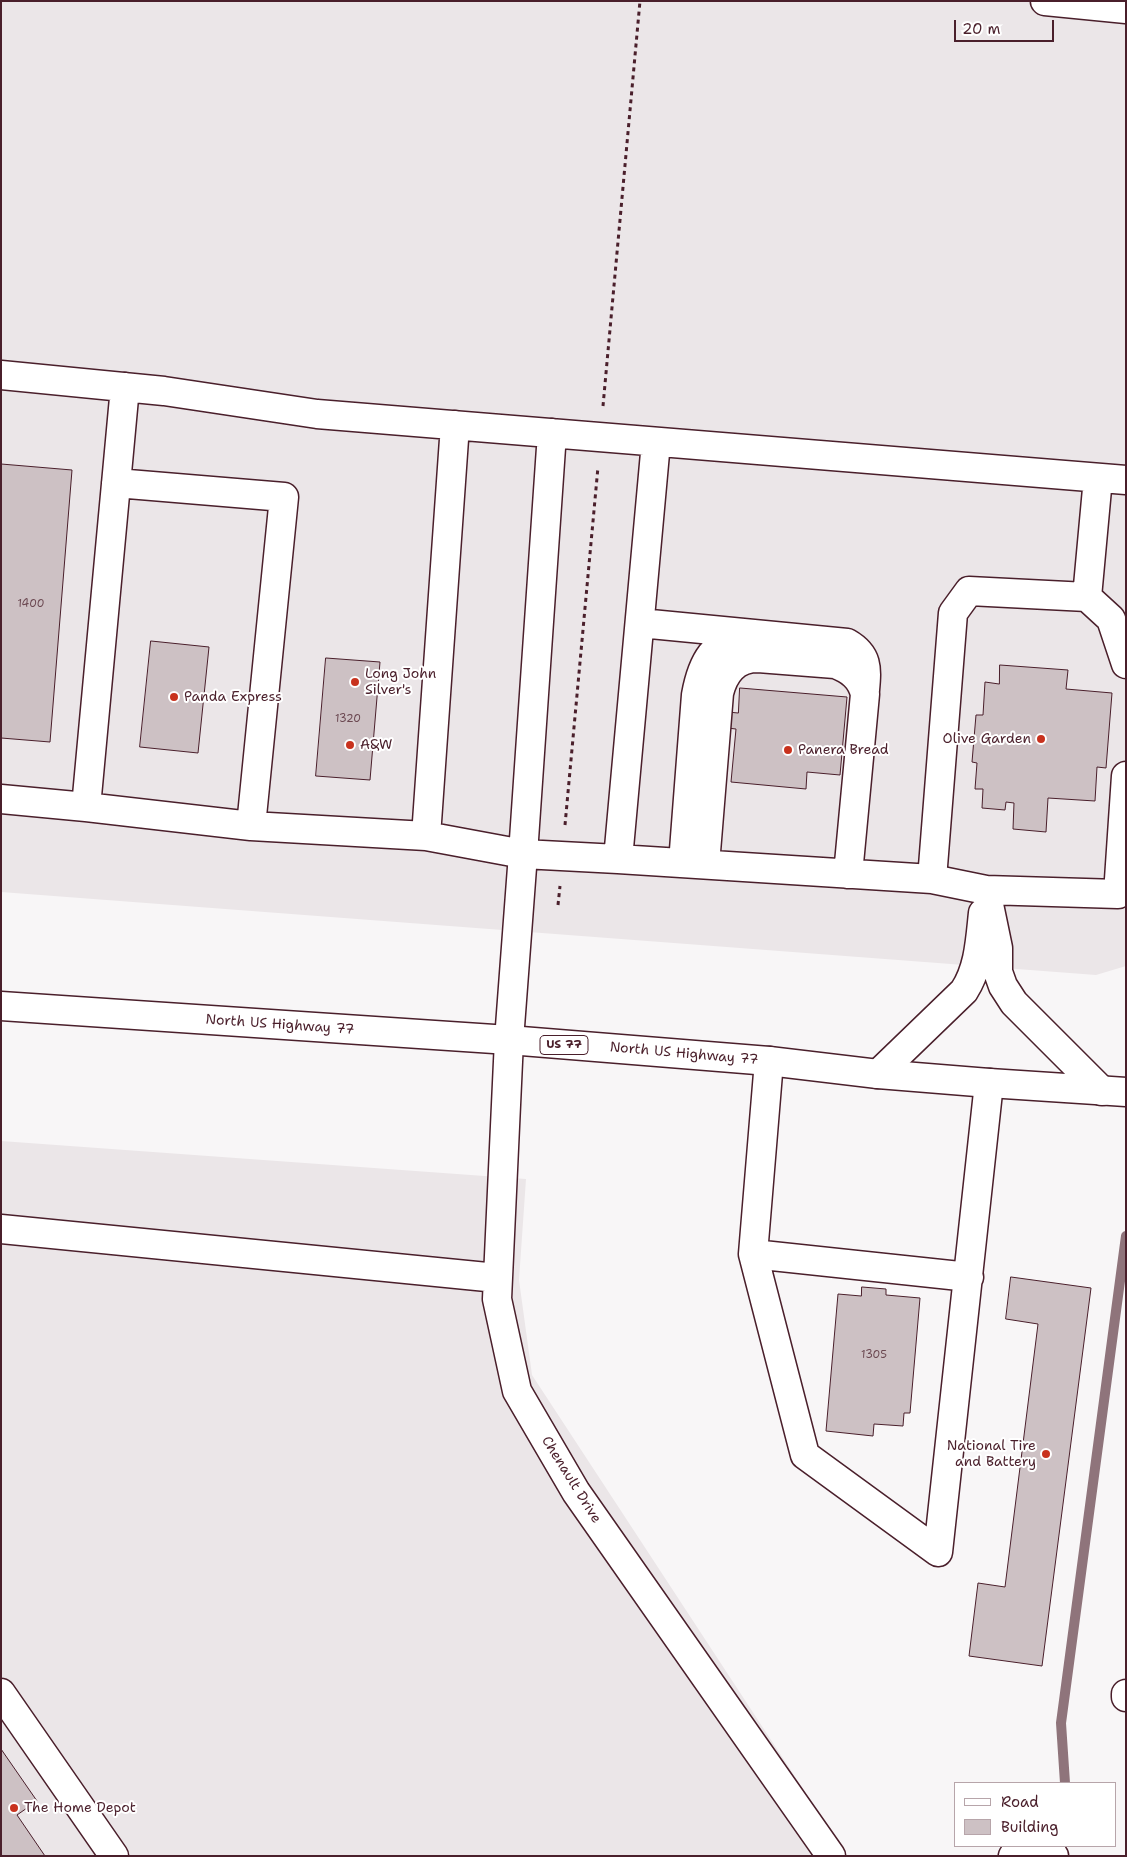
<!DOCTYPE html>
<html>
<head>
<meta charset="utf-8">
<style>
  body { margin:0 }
  #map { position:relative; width:1127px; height:1857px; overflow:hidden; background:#f8f6f7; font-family:"Shantell Sans",sans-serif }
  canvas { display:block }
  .frame { position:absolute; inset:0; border:2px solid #4a1f2b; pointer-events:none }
  .legend { position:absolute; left:954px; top:1782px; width:162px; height:65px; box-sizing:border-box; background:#fff; border:1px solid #b7a5aa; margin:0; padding:6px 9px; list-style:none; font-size:15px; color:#4a1f2b }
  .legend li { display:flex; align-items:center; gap:10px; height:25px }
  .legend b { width:25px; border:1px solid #b7a5aa }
  .scale { position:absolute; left:954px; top:20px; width:100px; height:22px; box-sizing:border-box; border:2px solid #4a1f2b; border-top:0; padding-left:6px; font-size:15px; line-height:18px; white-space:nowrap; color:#4a1f2b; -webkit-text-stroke:4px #fff; paint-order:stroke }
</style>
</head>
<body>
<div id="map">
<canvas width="1127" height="1857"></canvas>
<div class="frame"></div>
<ul class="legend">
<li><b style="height:6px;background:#fff"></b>Road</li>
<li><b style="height:14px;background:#cdc1c4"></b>Building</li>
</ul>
<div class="scale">20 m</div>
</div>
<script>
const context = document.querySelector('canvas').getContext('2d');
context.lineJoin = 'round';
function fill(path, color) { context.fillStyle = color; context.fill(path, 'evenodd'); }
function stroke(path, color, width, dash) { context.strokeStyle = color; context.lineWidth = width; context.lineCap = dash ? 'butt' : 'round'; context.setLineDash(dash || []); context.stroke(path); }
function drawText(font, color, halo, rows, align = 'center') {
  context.font = font + ' "Shantell Sans",sans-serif'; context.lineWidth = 4; context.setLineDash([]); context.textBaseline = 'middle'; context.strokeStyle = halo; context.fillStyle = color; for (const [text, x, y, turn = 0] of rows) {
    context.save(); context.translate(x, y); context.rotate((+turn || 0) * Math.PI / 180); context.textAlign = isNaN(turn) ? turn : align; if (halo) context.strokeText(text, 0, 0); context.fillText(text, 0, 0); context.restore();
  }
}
fill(new Path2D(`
  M1 1H1126V966L1096 975 1 892Z
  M1 1141 526 1179 519 1280 532 1375 847 1856H1Z`), '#ebe6e8');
stroke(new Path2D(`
  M1065 1783 1061 1723 1126 1236`), '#8f747b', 10);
const building = new Path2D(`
  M1 464 72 470 50 742 1 738Z
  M151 641 209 647 198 753 140 747Z
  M326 658 380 662 370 780 316 776Z
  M1000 665 1068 670 1066 689 1112 693 1106 768 1097 767 1095 801 1048 798 1046 832 1013 829 1014 803 1006 802 1005 810 982 808 983 789H975L977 763 972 762 976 715H983L985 682 999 684Z
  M740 688 847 697 840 775 807 772 806 789 731 782 736 729 727 728 728 712 738 713Z
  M1011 1277 1091 1288 1042 1666 969 1656 978 1583 1005 1587 1038 1324 1006 1319Z
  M862 1287 886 1289V1295L920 1298 910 1413H904L903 1426 874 1424 873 1436 826 1431 838 1294 861 1296Z
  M1 1749 37 1801 17 1815 45 1856H1Z`);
fill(building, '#cdc1c4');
stroke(building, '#4a1f2b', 1);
const minor = new Path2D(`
  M1045 1 1126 9
  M1 375 164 391 317 414 1126 480
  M552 433 523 854 509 1040 497 1299 517 1391 576 1492 831 1856
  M656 442 618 859 932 879 986 890 1118 894 1126 776
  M116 483 284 497 251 826
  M1087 597 1111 619 1126 664
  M640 623 847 643C868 655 867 668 865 690
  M1 799 86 807 251 826 426 836 523 854 618 859
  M86 807 125 387
  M426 836 455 425
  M683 863 696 695C702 662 713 641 748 634
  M705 864 719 693C724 673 735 658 758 658L835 664C851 670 861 678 865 694L848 874
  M932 879 953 613 969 591 1087 597 1098 478
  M986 890 998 948V972L1003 986 1014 1003 1102 1091
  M769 1061 753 1254 805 1455 938 1552 989 1083
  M878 1074 964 991C979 968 980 941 983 913
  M1 1229 497 1278
  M753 1254 969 1277
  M1 1693 114 1856
  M1126 1694V1697
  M1013 1856 1021 1852 1054 1856`);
const major = new Path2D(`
  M1 1006 509 1040 769 1061 878 1074 989 1083 1126 1092`);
stroke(minor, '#4a1f2b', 31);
stroke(major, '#4a1f2b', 31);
stroke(new Path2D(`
  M603 406 640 1
  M565 825 598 467
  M558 905 560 886`), '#4a1f2b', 3, [4, 4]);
stroke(minor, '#fff', 28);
stroke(major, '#fff', 28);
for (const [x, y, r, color] of [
  [355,682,5,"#c8321e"],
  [174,697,5,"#c8321e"],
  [1041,739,5,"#c8321e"],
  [350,745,5,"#c8321e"],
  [788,750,5,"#c8321e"],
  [1046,1454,5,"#c8321e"],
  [14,1808,5,"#c8321e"]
]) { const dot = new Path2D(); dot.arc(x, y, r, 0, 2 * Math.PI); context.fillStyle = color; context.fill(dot); stroke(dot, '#fff', 2); }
drawText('11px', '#6b4851', null, [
  ["1400",31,604],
  ["1320",348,719],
  ["1305",874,1355]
]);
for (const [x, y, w] of [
  [564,1045,48]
]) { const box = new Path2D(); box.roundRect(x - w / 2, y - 9.5, w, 19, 4); context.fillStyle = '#fff'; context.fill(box); stroke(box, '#4a1f2b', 1); }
drawText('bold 12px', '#4a1f2b', null, [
  ["US 77",564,1045]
]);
drawText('14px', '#4a1f2b', '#fff', [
  ["Long John",365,674],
  ["Silver's",365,690],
  ["Panda Express",184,697],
  ["Olive Garden",1031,739,"right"],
  ["A&W",360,745],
  ["Panera Bread",798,750],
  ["National Tire",1036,1446,"right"],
  ["and Battery",1036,1462,"right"],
  ["The Home Depot",24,1808]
], 'left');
drawText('14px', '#4a1f2b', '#fff', [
  ["North US Highway 77",280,1025,4],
  ["North US Highway 77",684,1054,5],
  ["Chenault Drive",571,1480,58]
]);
</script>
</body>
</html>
